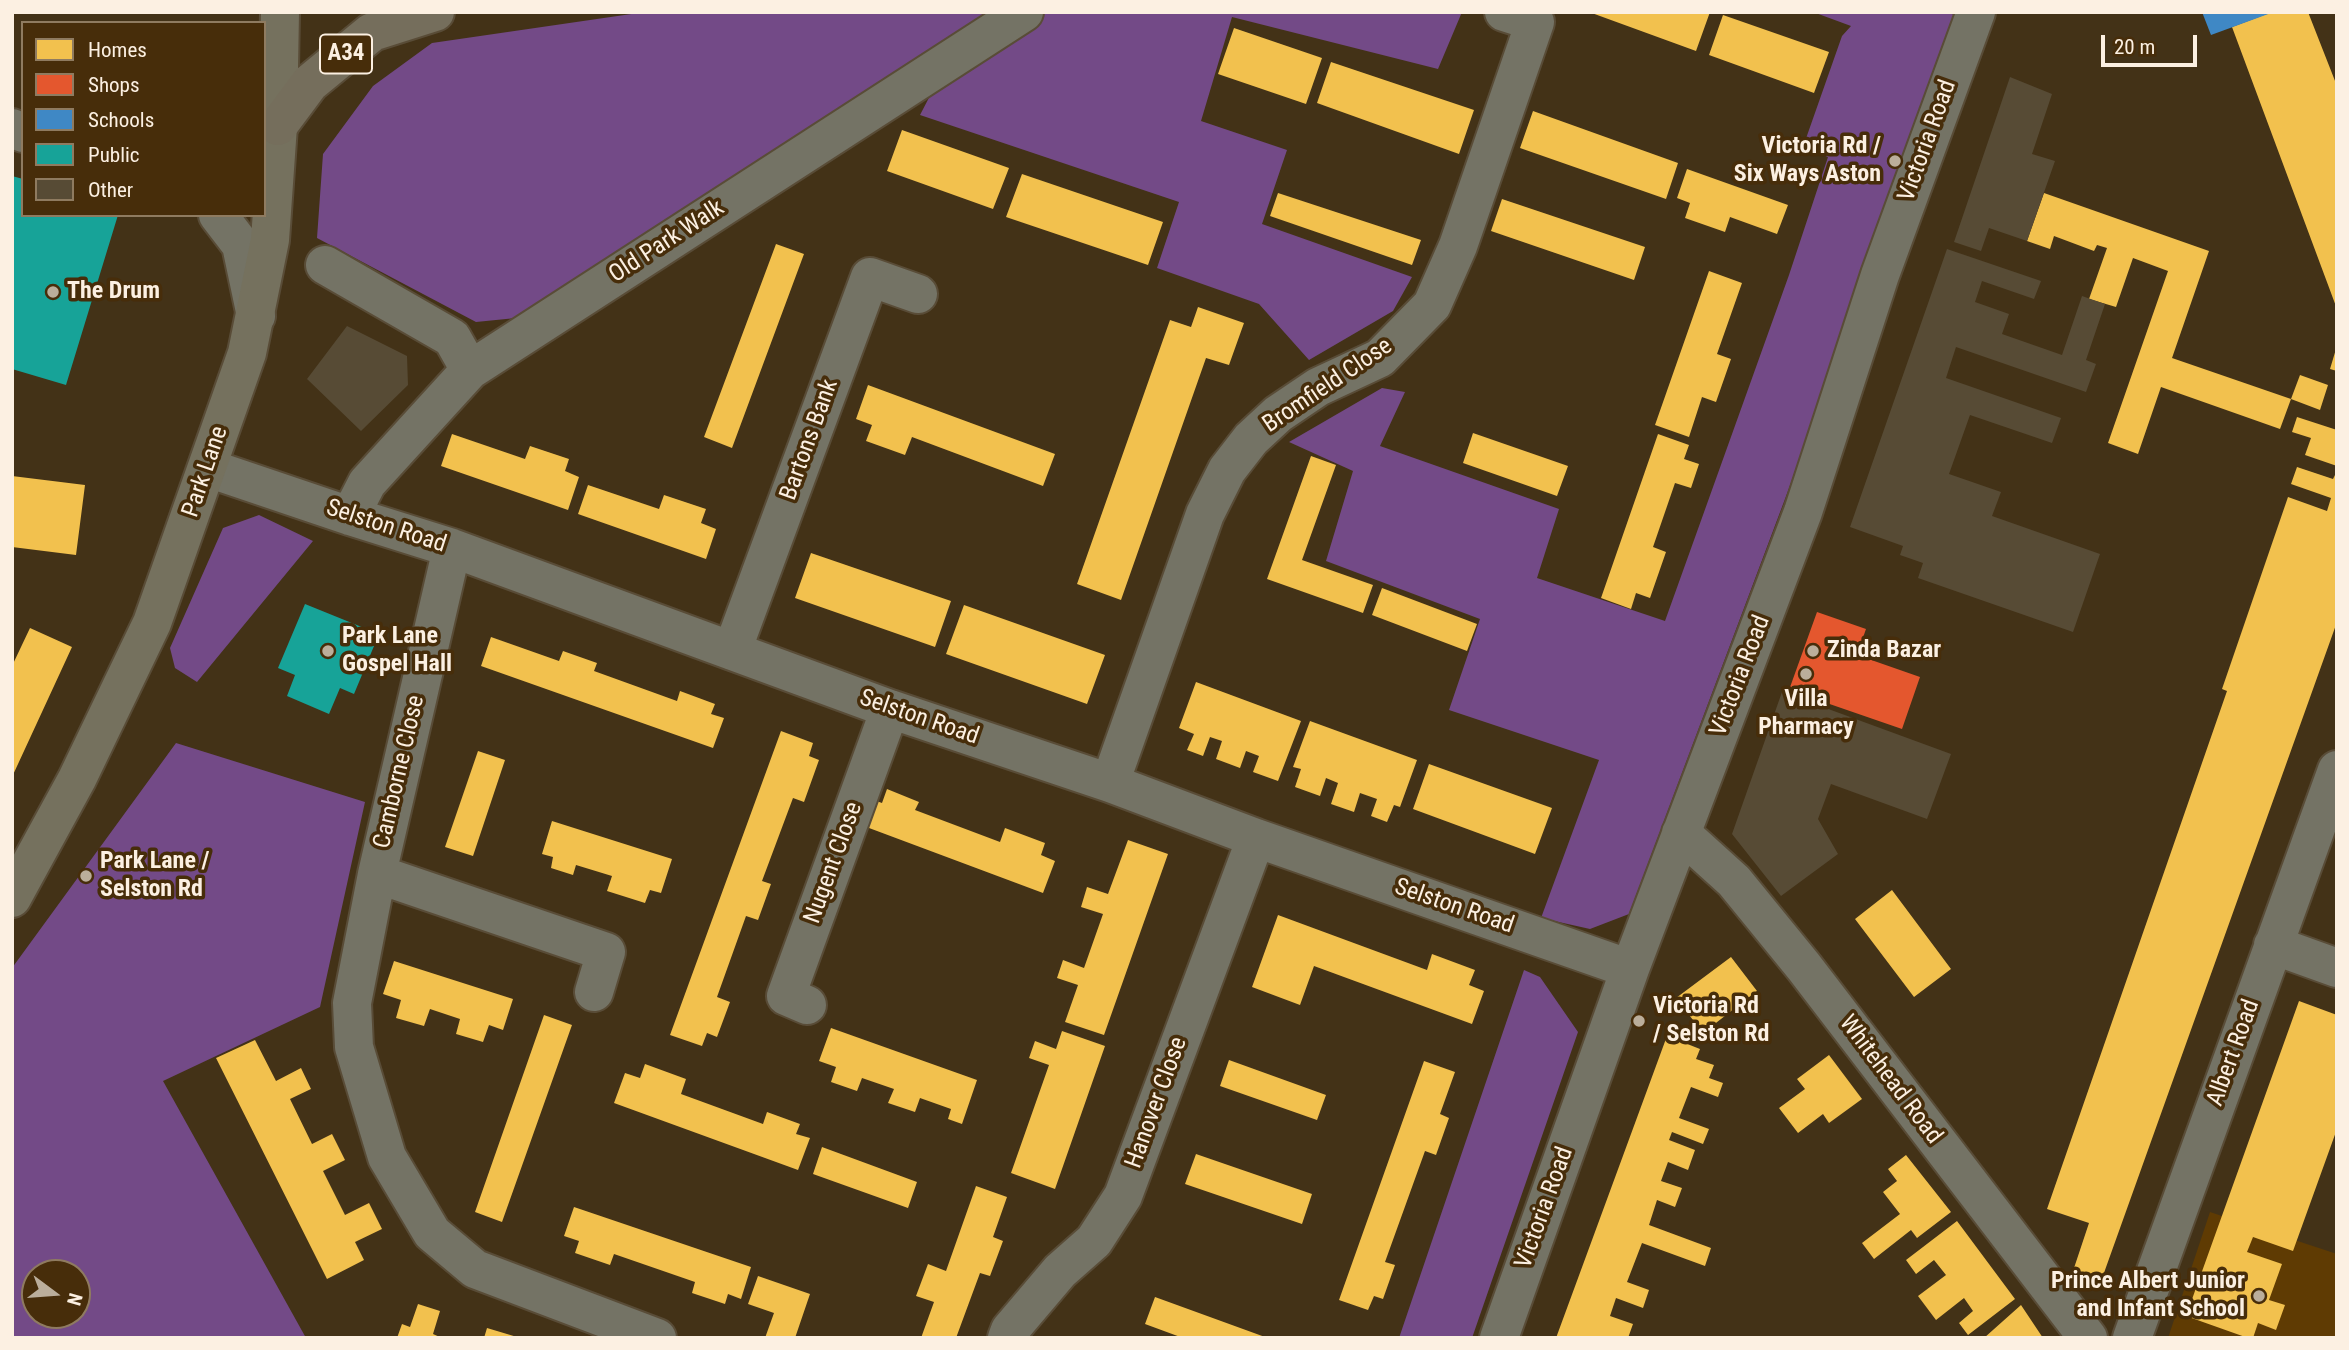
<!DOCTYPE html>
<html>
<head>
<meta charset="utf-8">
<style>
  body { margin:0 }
  #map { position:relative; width:2349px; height:1350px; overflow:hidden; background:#433217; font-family:"Roboto Condensed",sans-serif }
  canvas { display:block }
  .frame { position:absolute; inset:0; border:14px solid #fcf0e2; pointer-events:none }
  .legend { position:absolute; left:21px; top:21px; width:245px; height:196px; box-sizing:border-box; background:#472d0a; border:2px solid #8f7b60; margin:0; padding:9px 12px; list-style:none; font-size:21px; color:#fcf0e2 }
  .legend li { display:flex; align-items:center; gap:14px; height:35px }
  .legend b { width:35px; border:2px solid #8f7b60 }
  .north { position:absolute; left:21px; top:1259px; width:70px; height:70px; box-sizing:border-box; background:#472d0a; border:2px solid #8f7b60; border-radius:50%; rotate:106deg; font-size:19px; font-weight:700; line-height:28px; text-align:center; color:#fcf0e2 }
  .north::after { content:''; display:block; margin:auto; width:24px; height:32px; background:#bbae9b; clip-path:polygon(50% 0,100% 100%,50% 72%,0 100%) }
  .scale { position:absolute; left:2101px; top:35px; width:96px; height:32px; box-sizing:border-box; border:4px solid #fcf0e2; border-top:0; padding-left:9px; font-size:21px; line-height:24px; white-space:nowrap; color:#fcf0e2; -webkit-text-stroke:5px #472d0a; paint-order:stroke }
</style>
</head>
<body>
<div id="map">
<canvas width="2349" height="1350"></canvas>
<div class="frame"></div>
<ul class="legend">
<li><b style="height:19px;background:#f2c14e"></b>Homes</li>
<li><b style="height:19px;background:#e4572e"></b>Shops</li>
<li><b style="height:19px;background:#3f88c5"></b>Schools</li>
<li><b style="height:19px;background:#17a398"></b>Public</li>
<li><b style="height:19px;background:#574b35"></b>Other</li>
</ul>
<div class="north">N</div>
<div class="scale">20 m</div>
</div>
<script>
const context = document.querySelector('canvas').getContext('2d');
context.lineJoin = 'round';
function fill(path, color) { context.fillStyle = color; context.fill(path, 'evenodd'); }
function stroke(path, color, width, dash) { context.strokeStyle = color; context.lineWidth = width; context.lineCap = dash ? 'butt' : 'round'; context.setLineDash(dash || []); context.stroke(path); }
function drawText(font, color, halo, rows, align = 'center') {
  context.font = font + ' "Roboto Condensed",sans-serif'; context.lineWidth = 7; context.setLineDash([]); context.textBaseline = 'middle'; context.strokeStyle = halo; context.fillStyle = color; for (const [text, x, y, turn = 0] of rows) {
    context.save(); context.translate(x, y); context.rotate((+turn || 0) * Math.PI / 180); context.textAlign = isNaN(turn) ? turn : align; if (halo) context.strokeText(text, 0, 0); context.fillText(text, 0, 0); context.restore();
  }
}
fill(new Path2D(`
  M2210 1212 2337 1254V1338H2168Z`), '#5f3b03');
fill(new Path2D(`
  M645 12H997L516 318 476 322 317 238 323 154 373 86 432 43Z
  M1048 12H1462L1438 69 1232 17 1201 121 1287 150 1262 224 1412 277 1393 311 1309 360 1259 304 1157 268 1179 202 920 115 934 88 1022 26Z
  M1813 12H1942L1961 16 1947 39 1788 491 1629 914 1590 929 1541 918 1599 760 1449 710 1480 619 1326 561 1353 471 1289 442 1382 388 1405 392 1380 446 1559 509 1537 578 1665 621 1789 275 1828 157 1803 147 1842 36 1851 26Z
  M259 515 313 541 197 682 175 668 170 648 223 528Z
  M176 743 365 802 320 1007 163 1081 306 1338H12V968ZM77 1273V1315H35V1273Z
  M1524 970 1540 977 1578 1032 1472 1338H1399Z`), '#734a87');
fill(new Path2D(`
  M1589 12H1710L1696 51Z
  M2272 12H2308L2337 86V309L2232 27Z
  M1723 15 1829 52 1814 93 1709 55Z
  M1234 28 1322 58 1306 104 1218 74Z
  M1331 62 1474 110 1459 154 1317 103Z
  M1533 111 1678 163 1666 199 1520 148Z
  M902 130 1009 168 993 209 887 171Z
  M1687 169 1788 205 1777 234 1730 217 1725 232 1685 218 1690 203 1677 198Z
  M1022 174 1163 222 1148 265 1006 217Z
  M1278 193 1421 240 1412 265 1270 216Z
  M2044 193 2209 251 2172 358 2291 399 2300 375 2328 385 2320 410 2291 399 2280 429 2161 387 2138 454 2108 443 2168 271 2133 258 2116 307 2089 299 2107 248 2097 245 2094 251 2054 236 2050 249 2027 241Z
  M1502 199 1645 247 1634 280 1491 231Z
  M776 244 804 254 732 448 704 437Z
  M1709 271 1742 283 1717 354 1731 359 1716 402 1702 397 1689 437 1655 425Z
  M1198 307 1244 323 1229 365 1206 358 1121 600 1077 584 1170 320 1191 327Z
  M2336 349H2337V371L2330 369Z
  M868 385 1055 454 1043 486 912 437 905 455 866 441 872 425 856 419Z
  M2297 417 2337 430V466L2305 455 2311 438 2292 432Z
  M1473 433 1568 466 1557 496 1463 463Z
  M452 434 525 459 530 446 569 459 565 471 579 477 568 510 441 466Z
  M1658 434 1689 445 1684 459 1699 464 1691 488 1675 483 1653 547 1666 552 1650 598 1636 593 1631 609 1601 598Z
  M1311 456 1336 465 1302 560 1373 585 1363 613 1267 579Z
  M2297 467 2333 479 2337 471V622L2100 1284 2072 1274 2089 1223 2047 1209 2227 691 2222 689 2288 497 2327 511 2331 498 2291 484Z
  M12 476 85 485 76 555 12 547Z
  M588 485 659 509 664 495 706 509 701 523 716 529 706 559 578 514Z
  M811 553 951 601 935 647 795 598Z
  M1382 588 1477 624 1467 651 1372 615Z
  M964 605 1105 655 1087 704 946 654Z
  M30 628 72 647 12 777V666Z
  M491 637 559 661 563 651 597 663 594 671 677 701 680 691 715 704 711 714 724 718 713 748 481 666Z
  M1196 682 1301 721 1278 781 1253 772 1259 756 1246 751 1240 768 1216 759 1222 741 1210 737 1203 756 1187 750 1194 734 1179 728Z
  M1310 721 1417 760 1400 807 1394 805 1387 822 1371 816 1377 799 1360 793 1354 812 1331 804 1338 783 1326 778 1320 796 1295 787 1301 769 1293 767Z
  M781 731 813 743 809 756 819 760 804 802 793 798 762 881 771 884 758 920 746 916 717 997 730 1002 717 1037 707 1033 702 1046 670 1035Z
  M478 751 505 760 473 856 445 847Z
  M1429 764 1552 808 1535 854 1413 809Z
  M887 789 919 802 915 810 1000 842 1005 828 1045 843 1041 855 1055 861 1043 893 861 825 871 799 882 803Z
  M552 821 672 859 661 893 650 890 645 903 607 891 612 876 576 865 573 875 551 868 553 857 542 854Z
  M1128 840 1168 854 1104 1035 1065 1022 1078 985 1057 978 1063 960 1084 968 1103 914 1081 907 1087 887 1108 894Z
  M1892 890 1951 969 1914 997 1855 919Z
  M1278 915 1427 970 1432 954 1475 970 1469 985 1484 991 1472 1024 1314 966 1300 1005 1252 987Z
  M1731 957 1757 991 1703 1033 1676 998Z
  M394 961 513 999 503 1030 489 1025 483 1042 456 1034 460 1019 430 1009 424 1026 396 1018 401 1000 383 994Z
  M2299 1001 2337 1015V1129L2293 1251 2253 1237 2247 1252 2282 1264 2269 1300 2285 1305 2276 1330 2258 1323 2253 1338H2248L2186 1316Z
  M544 1015 572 1025 502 1222 475 1212Z
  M831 1028 977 1080 962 1124 948 1119 951 1109 920 1098 915 1112 888 1103 894 1089 862 1078 857 1091 831 1082 836 1067 819 1061Z
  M1062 1031 1105 1046 1055 1189 1011 1173 1049 1065 1029 1058 1035 1041 1056 1049Z
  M1667 1036 1700 1049 1696 1059 1714 1065 1709 1078 1723 1083 1718 1097 1691 1087 1679 1118 1709 1129 1703 1144 1672 1132 1669 1140 1695 1150 1688 1170 1668 1162 1661 1181 1682 1188 1675 1207 1657 1200 1649 1225 1711 1248 1705 1266 1642 1243 1627 1282 1649 1290 1643 1308 1616 1298 1610 1316 1633 1324 1628 1338H1556Z
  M255 1040 276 1081 301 1068 311 1089 290 1099 312 1144 332 1134 345 1160 323 1171 345 1215 369 1203 382 1229 355 1242 364 1260 327 1279 216 1058Z
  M1829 1055 1862 1099 1829 1123 1823 1114 1798 1133 1779 1108 1805 1089 1797 1079Z
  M1229 1060 1326 1095 1317 1120 1220 1086Z
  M1424 1061 1455 1072 1440 1114 1449 1118 1436 1155 1425 1151 1385 1262 1395 1265 1383 1299 1374 1296 1368 1310 1339 1300Z
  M645 1064 686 1079 681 1094 763 1124 767 1112 800 1124 796 1134 810 1138 798 1170 614 1103 625 1073 640 1078Z
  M822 1147 917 1182 908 1208 813 1174Z
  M1196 1154 1312 1194 1302 1224 1185 1184Z
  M1906 1155 1951 1212 1917 1238 1911 1230 1874 1259 1862 1243 1900 1214 1883 1192 1897 1181 1888 1169Z
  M976 1186 1007 1197 993 1237 1003 1241 990 1276 980 1273 956 1338H921L934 1302 916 1296 928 1264 946 1271Z
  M574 1207 751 1267 741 1299 728 1294 725 1304 692 1293 695 1282 614 1254 610 1265 575 1253 579 1241 564 1236Z
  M1957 1221 2015 1299 1968 1335 1959 1323 1973 1311 1964 1298 1936 1320 1918 1296 1946 1275 1934 1260 1916 1274 1906 1260Z
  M758 1276 810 1294 795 1338H765L774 1313 748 1304Z
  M1155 1297 1265 1337V1338H1183L1145 1324Z
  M418 1304 440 1311 433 1334 442 1338H397L402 1324 410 1327Z
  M2021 1305 2043 1338H1984Z
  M487 1328 517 1337V1338H484Z`), '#f2c14e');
fill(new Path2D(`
  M1817 612 1866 629 1857 655 1920 677 1902 729 1789 690Z`), '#e4572e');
fill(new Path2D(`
  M2202 12H2271V13L2211 35Z`), '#3f88c5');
fill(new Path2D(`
  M12 176 23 179V215H118L66 385 12 369Z
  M305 604 379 634 354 694 340 688 329 714 287 696 295 675 278 668Z`), '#17a398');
fill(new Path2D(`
  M2010 77 2052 94 2032 154 2055 161 2027 241 1989 228 1981 251 1954 242Z
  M1947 249 2041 281 2034 299 1982 281 1975 302 2009 314 2002 334 2062 355 2082 296 2105 304 2086 360 2096 364 2086 392 1956 347 1946 378 2061 418 2052 443 1970 415 1949 474 2001 492 1992 516 2100 554 2073 632 1918 578 1923 563 1900 555 1903 546 1850 527Z
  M347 326 407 356 408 385 361 431 307 379Z
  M1782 692 1951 754 1927 819 1831 784 1818 819 1838 854 1781 896 1732 834Z`), '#574b35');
const minor = new Path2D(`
  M12 128 23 133
  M218 215 241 245 256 316
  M325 265 452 338 470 370
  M208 468 350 516 452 548 890 709 1110 783 1256 838 1630 969
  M350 516 367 483 470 370 1024 12
  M452 548 377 874 352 1003 354 1047 387 1157 432 1233 475 1269 657 1338
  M732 651 870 277 918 294
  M1110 783 1205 514 1227 470 1251 439 1278 414 1318 387 1380 358 1432 305 1458 246 1535 22 1504 12
  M1681 833 1734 881 1804 967 2088 1338
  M377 874 606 952 594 992
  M2273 945 2337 968
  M807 1005 786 996 890 709
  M1007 1338 1010 1330 1060 1271 1094 1241 1123 1196 1256 838
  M1499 1338 1630 969 1803 512 1880 275 1976 12
  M2132 1338 2337 770`);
const major = new Path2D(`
  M12 898 77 779 152 623 247 353 270 240 278 126 280 12`);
const highway = new Path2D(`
  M278 126 310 83 372 32 435 12`);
stroke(minor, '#594c37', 42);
stroke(major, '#594c37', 42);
stroke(highway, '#594c37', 42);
stroke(minor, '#747365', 38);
stroke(major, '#75715e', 38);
stroke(highway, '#756e5c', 38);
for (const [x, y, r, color] of [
  [1895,161,7,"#bbae9b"],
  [53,292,7,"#bbae9b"],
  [328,651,7,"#bbae9b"],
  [1813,651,7,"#bbae9b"],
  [1806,674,7,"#bbae9b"],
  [86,876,7,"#bbae9b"],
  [1639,1021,7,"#bbae9b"],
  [2259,1296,7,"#bbae9b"]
]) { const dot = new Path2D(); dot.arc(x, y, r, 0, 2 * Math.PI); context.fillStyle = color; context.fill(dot); stroke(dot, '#472d0a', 2.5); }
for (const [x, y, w] of [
  [346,54,52]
]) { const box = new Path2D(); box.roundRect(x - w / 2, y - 19.5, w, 39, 5); context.fillStyle = '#472d0a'; context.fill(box); stroke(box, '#fcf0e2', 2); }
drawText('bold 23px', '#fcf0e2', null, [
  ["A34",346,54]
]);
drawText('24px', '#fcf0e2', '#472d0a', [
  ["Victoria Road",1928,141,-70],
  ["Old Park Walk",667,242,-33],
  ["Bromfield Close",1328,386,-34],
  ["Bartons Bank",810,440,-70],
  ["Park Lane",206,472,-71],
  ["Selston Road",386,527,18],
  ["Victoria Road",1741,676,-69],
  ["Selston Road",919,718,19],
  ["Camborne Close",400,772,-77],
  ["Nugent Close",834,863,-70],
  ["Selston Road",1454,907,19],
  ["Albert Road",2234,1053,-70],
  ["Whitehead Road",1890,1080,53],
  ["Hanover Close",1157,1103,-70],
  ["Victoria Road",1545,1208,-70]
]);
drawText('bold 24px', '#fcf0e2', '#472d0a', [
  ["Victoria Rd /",1881,147,"right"],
  ["Six Ways Aston",1881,175,"right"],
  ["The Drum",67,292],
  ["Park Lane",342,637],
  ["Gospel Hall",342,665],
  ["Zinda Bazar",1827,651],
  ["Villa",1806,700,"center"],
  ["Pharmacy",1806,728,"center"],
  ["Park Lane /",100,862],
  ["Selston Rd",100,890],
  ["Victoria Rd",1653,1007],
  ["/ Selston Rd",1653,1035],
  ["Prince Albert Junior",2245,1282,"right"],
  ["and Infant School",2245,1310,"right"]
], 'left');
</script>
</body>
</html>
